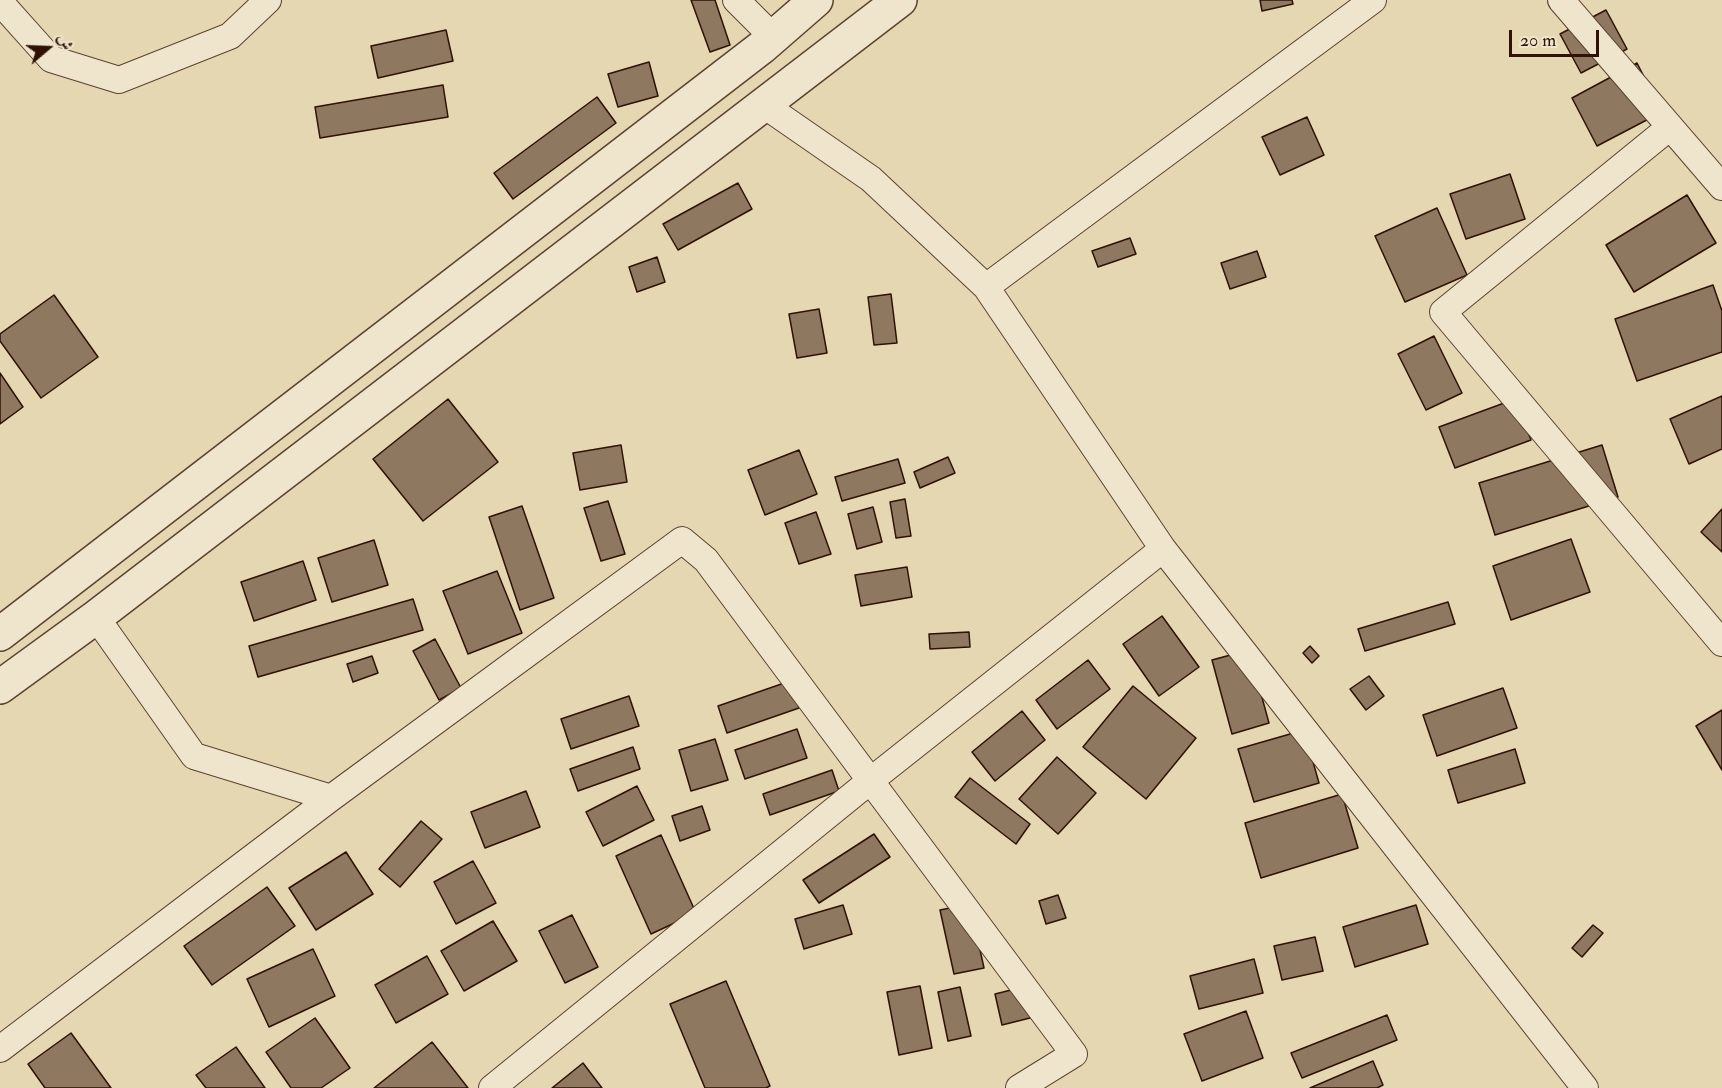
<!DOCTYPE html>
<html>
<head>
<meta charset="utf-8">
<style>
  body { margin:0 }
  #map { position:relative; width:1722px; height:1088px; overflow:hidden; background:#e5d7b1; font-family:"IM FELL Double Pica",Amiri,serif }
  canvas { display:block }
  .north { position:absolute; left:18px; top:18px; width:60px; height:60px; -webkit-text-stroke:4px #eee5cc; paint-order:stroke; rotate:71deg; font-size:16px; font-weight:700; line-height:24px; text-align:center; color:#2f1106 }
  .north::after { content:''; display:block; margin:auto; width:21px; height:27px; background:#2f1106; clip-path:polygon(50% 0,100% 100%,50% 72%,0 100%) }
  .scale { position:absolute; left:1509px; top:30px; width:90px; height:27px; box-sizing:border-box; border:3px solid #2f1106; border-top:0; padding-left:8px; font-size:18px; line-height:21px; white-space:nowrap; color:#2f1106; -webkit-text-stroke:4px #eee5cc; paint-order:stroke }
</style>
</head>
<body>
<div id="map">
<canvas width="1722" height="1088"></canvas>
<div class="north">ش</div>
<div class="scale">20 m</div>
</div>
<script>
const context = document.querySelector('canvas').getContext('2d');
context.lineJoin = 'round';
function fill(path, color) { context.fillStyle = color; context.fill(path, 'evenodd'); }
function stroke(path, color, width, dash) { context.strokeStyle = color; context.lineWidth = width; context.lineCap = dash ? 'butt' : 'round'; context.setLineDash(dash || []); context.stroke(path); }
const building = new Path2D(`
  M691 0H715L730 45 710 52Z
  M1260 0H1292L1293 4 1262 11Z
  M1606 10 1627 49 1581 73 1560 34Z
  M446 30 453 61 378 78 371 46Z
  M649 62 658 96 618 107 608 74Z
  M1637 63 1662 112 1597 146 1572 98Z
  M443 85 448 117 320 138 315 107Z
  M597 97 616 123 513 199 494 173Z
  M1307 117 1324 155 1280 175 1262 137Z
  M1510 174 1525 219 1466 239 1450 194Z
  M738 183 752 209 678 250 663 224Z
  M1687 195 1716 243 1634 292 1606 245Z
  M1437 208 1467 275 1405 302 1375 236Z
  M1130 238 1136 254 1098 267 1092 251Z
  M1257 251 1266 277 1230 289 1221 263Z
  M657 257 665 282 637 292 629 267Z
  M1713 285 1722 311V352L1637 381 1615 319Z
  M891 294 897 343 874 345 868 297Z
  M54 295 98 357 41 398 0 341V334Z
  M819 309 827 353 797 358 789 314Z
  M1434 336 1462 393 1426 410 1398 354Z
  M0 373 23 407 0 424Z
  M1722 396V449L1689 464 1670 419Z
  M448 399 498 462 423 521 373 459Z
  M1515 399 1531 440 1455 468 1439 427Z
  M621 445 627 482 580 490 573 453Z
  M1602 445 1618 497 1495 535 1479 483Z
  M799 450 817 494 765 515 748 470Z
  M948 457 955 473 920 488 914 472Z
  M898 459 905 483 842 501 835 477Z
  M905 499 911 536 896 538 890 502Z
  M608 501 625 554 601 561 584 508Z
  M522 506 554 598 520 610 489 517Z
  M873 507 882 542 857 549 848 514Z
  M1722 509V552L1701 532Z
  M816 512 831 554 799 564 785 523Z
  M1571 539 1590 592 1511 620 1493 566Z
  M374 540 388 585 332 602 318 558Z
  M303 561 316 600 254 621 241 582Z
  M907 567 912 597 861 606 855 575Z
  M497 571 522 633 468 654 443 591Z
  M413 599 423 630 258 677 249 646Z
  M1448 602 1455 624 1365 651 1358 629Z
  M1162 616 1199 667 1159 696 1123 644Z
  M969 632 970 647 930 649 929 634Z
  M435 639 461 688 439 700 413 651Z
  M1310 646 1319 656 1312 663 1303 653Z
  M1249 650 1269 723 1232 734 1212 660Z
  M372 656 378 673 353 682 347 664Z
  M1088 660 1110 689 1057 729 1036 700Z
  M1369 676 1384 696 1366 710 1350 689Z
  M790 681 799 708 727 733 718 706Z
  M1133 686 1196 738 1146 799 1083 747Z
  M1503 688 1517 728 1437 756 1423 715Z
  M629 696 639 726 571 749 561 719Z
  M1722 710V770L1696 726Z
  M1022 711 1045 740 995 781 972 752Z
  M797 729 807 758 745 779 735 750Z
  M1304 730 1319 783 1254 802 1238 749Z
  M715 739 728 780 691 791 679 750Z
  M633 747 640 769 578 791 570 769Z
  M1515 749 1525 783 1458 803 1448 770Z
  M1057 757 1096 793 1058 834 1019 799Z
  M832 770 839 791 770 815 763 794Z
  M970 778 1030 824 1016 844 955 797Z
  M637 786 654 820 603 846 586 812Z
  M526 791 540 827 485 848 471 812Z
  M1342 794 1358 848 1261 878 1245 823Z
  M702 806 710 830 680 841 672 816Z
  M421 821 442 839 400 887 379 869Z
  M874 834 890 857 819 903 803 880Z
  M661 835 696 913 651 934 616 856Z
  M346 852 373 894 316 930 289 888Z
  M473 861 496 903 456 924 434 882Z
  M267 887 295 926 212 985 184 946Z
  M1058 895 1066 918 1046 924 1039 901Z
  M970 904 984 968 954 974 940 910Z
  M843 905 852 934 804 949 795 919Z
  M1416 905 1428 944 1355 967 1343 927Z
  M572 915 598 967 565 983 539 931Z
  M493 921 517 961 464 991 441 951Z
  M1593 925 1603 933 1582 957 1572 948Z
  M1315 937 1323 971 1282 980 1274 946Z
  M313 949 335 996 269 1027 247 979Z
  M427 956 448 994 396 1023 375 985Z
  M1254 959 1263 993 1199 1009 1190 976Z
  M726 981 770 1086 766 1088H705L670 1004Z
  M1035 984 1042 1015 1002 1025 995 994Z
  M920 986 932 1048 899 1055 887 992Z
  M960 987 971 1036 948 1041 938 992Z
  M1246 1011 1263 1058 1202 1081 1184 1034Z
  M1387 1015 1397 1040 1302 1078 1291 1053Z
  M315 1018 350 1068 321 1088H291L266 1052Z
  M71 1033 111 1088H45L28 1064Z
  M432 1042 468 1088H374Z
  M236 1047 265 1088H206L196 1075Z
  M1373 1061 1383 1085 1377 1088H1310Z
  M583 1063 602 1088H552Z`);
fill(building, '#8e785f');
stroke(building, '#2f1106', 1.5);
const minor = new Path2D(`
  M736 0 773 37
  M1561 0 1722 187
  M0 2 51 59 119 80 230 36 268 0
  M764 105 871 179 986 287 1163 549 1585 1088
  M1670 127 1443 312 1722 643
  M986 287 1373 0
  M96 617 194 756 331 798
  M0 1049 331 798 682 540 706 560 1074 1054 1019 1088
  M492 1088 870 781 1163 549`);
const tertiary = new Path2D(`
  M0 634 762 47 816 0
  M0 687 96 617 900 0`);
stroke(minor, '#5c4231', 28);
stroke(tertiary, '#5c4231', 36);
stroke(minor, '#eee5cc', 26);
stroke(tertiary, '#eee5cc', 33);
</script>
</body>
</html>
